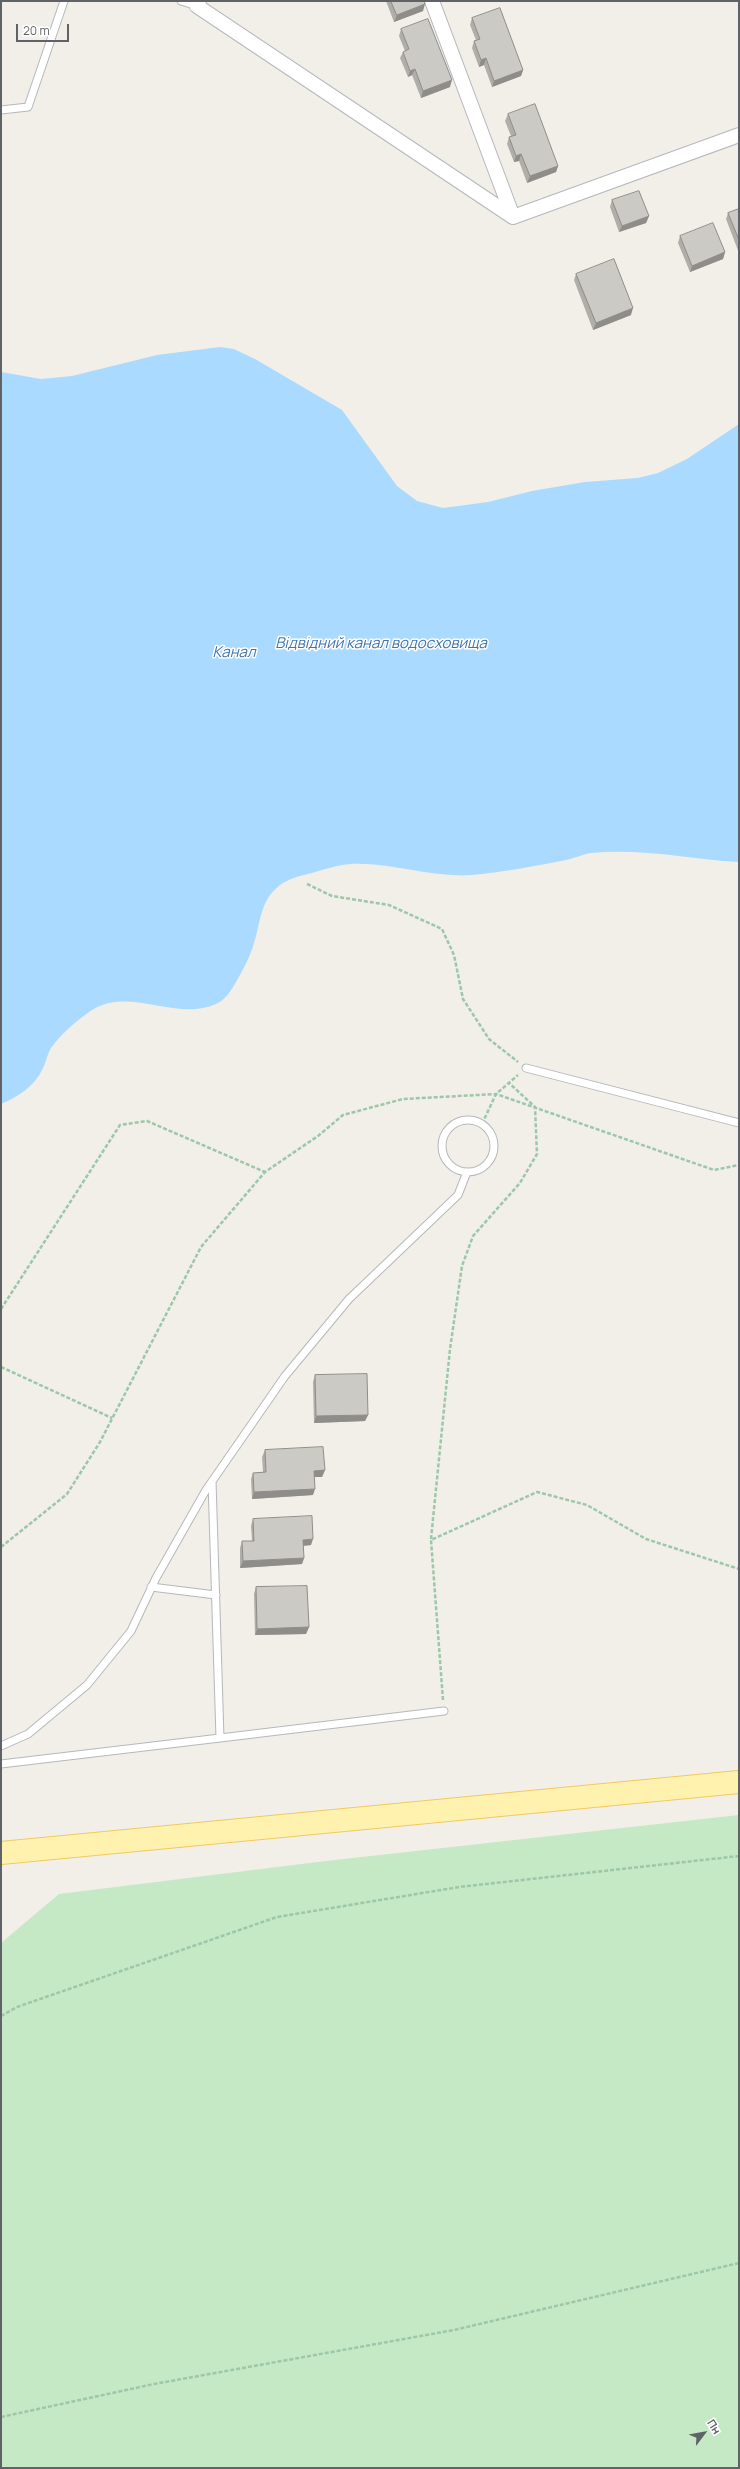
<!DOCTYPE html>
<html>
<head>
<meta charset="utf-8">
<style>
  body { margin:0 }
  #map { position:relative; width:740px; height:2469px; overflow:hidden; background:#f1efe8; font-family:Manrope,sans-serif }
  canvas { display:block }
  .frame { position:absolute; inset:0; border:2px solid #5f6368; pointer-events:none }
  .north { position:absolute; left:684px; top:2413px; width:40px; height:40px; -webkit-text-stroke:3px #fff; paint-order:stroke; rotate:58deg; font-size:11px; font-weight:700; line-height:16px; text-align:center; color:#5f6368 }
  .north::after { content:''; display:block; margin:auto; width:14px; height:18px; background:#5f6368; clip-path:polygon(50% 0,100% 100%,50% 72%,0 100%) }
  .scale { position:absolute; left:16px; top:24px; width:53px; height:18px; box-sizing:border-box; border:2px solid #5f6368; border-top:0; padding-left:5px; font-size:12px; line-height:14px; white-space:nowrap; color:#5f6368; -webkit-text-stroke:3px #fff; paint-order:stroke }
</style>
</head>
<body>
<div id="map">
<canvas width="740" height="2469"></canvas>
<div class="frame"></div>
<div class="north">Пн</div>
<div class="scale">20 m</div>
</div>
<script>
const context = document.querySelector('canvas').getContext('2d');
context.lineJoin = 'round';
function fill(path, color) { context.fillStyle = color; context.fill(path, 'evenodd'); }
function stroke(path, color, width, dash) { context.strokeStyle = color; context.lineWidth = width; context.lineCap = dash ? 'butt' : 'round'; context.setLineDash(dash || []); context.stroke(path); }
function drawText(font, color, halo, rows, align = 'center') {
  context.font = font + ' Manrope,sans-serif'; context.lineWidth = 3; context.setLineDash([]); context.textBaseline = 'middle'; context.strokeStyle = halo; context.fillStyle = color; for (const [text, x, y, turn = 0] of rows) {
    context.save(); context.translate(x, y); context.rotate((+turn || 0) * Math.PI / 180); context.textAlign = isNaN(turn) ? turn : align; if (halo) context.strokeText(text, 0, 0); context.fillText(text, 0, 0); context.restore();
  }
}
fill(new Path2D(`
  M739 1815V2468H1V1943L59 1894 326 1861Z`), '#c5e8c5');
fill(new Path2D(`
  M220 347 234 349 255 359 342 410 397 486 417 501 443 508 488 502 532 491 585 482 638 478 658 473 687 459 739 424V862C690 859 640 848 591 853 583 854 575 858 566 860 535 866 504 872 472 875 431 878 391 862 351 864 337 865 325 869 312 873 302 875 288 879 280 885 260 900 261 921 254 943 250 957 243 970 236 982 231 991 225 1000 216 1004 176 1022 130 986 92 1010 77 1020 61 1034 51 1048 47 1055 46 1062 43 1068 35 1086 18 1097 1 1104V372L41 379 72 376 157 355Z`), '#aadaff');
const service = new Path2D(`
  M181 1 197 6
  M1 110 28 107 64 1
  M526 1068 739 1123
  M442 1146a26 26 0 1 1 52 0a26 26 0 1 1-52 0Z
  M151 1587 216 1595
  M220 1738 444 1711
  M1 1746 28 1734 87 1685 131 1631 156 1578 206 1490 285 1376 349 1299 458 1195 467 1172
  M1 1764 220 1738 212 1481`);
const minor = new Path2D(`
  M199 1 197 6 513 217 739 135
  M432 1 513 217`);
const primary = new Path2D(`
  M1 1853 739 1782`);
stroke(service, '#b5b8bc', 9);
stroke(minor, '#b5b8bc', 16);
stroke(primary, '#f2c960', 24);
stroke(new Path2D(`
  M307 884 332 896 389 905 442 929 454 955 463 999 489 1039 518 1062
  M482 1124 496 1094 518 1075
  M1 1309 120 1125 147 1121 265 1172
  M1 1367 112 1418
  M431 1539 450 1349 462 1266 473 1236 520 1183 537 1154 535 1107 509 1083
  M1 1547 67 1494 100 1442 201 1247 265 1172 318 1136 343 1115 403 1099 496 1094 714 1170 739 1165
  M443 1700 431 1540 537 1492 587 1505 646 1539 739 1569
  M1 2016 17 2007 277 1917 459 1887 739 1856
  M1 2417 154 2384 454 2330 739 2263`), '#9cc7a9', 2.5, [4, 2]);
stroke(service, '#fff', 7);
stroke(minor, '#fff', 14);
stroke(primary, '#fff2af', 22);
fill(new Path2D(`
  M386 1H424L423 11 394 22Z
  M472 18 523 70 521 76 492 87 484 65 479 67 472 48 474 41 476 40 470 25Z
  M401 29 450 87 421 98 412 75 408 77 400 58 403 52 405 51 399 36Z
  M508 114 558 166 556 172 527 183 519 161 514 162 507 144 509 137 511 136 505 121Z
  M612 200 649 216 646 223 619 232 610 207Z
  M739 209V253L726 219 728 213Z
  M680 236 725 252 723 259 690 272 678 243Z
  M576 274 631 315 593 330 574 280Z
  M315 1375 368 1415 365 1421 314 1423 313 1382Z
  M265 1450 325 1470 322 1477H315L313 1495 252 1499 251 1479 253 1473 263 1472 262 1457Z
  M253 1519 311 1545 303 1546 304 1558 302 1564 240 1568V1548L242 1541H252L251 1526Z
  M256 1587 309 1627 306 1634 255 1635 254 1594Z`), '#afaea9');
fill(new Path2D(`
  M425 4 423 11 394 22 397 15Z
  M486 58 484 65 479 67 481 60Z
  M415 69 412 75 408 77 410 71Z
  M523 70 521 76 492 87 494 81Z
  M452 80 450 87 421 98 423 91Z
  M521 154 519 161 514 162 516 156Z
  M558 166 556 172 527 183 530 176Z
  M649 216 646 223 619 232 622 226Z
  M725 252 723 259 690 272 692 266Z
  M633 308 631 315 593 330 596 323Z
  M368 1415 365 1421 314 1423 316 1416Z
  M325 1470 322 1477H312L314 1471Z
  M315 1489 313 1495 252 1499 254 1492Z
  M313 1539 311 1545 300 1546 303 1540Z
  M304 1558 302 1564 240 1568 243 1561Z
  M309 1627 306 1634 255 1635 257 1629Z`), '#8f8d8a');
const building = new Path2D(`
  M391 1H424L425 4 397 15Z
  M500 8 523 70 494 81 486 58 481 60 474 41 480 39 472 18Z
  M428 19 452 80 423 91 415 69 410 71 403 52 409 49 401 29Z
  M535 104 558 166 530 176 521 154 516 156 509 137 516 135 508 114Z
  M639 191 649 216 622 226 612 200Z
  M739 209V240L728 213Z
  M713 223 725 252 692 266 680 236Z
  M614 259 633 308 596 323 576 274Z
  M367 1374 368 1415 316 1416 315 1375Z
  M323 1447 325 1470 314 1471 315 1489 254 1492 253 1473 266 1472 265 1450Z
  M312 1516 313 1539 303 1540 304 1558 243 1561 242 1541H254L253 1519Z
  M307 1586 309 1627 257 1629 256 1587Z`);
fill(building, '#cccac5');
stroke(building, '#8f8d8a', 1);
drawText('italic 15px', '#4174aa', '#fff', [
  ["Відвідний канал водосховища",381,644],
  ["Канал",234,653]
]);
</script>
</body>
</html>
